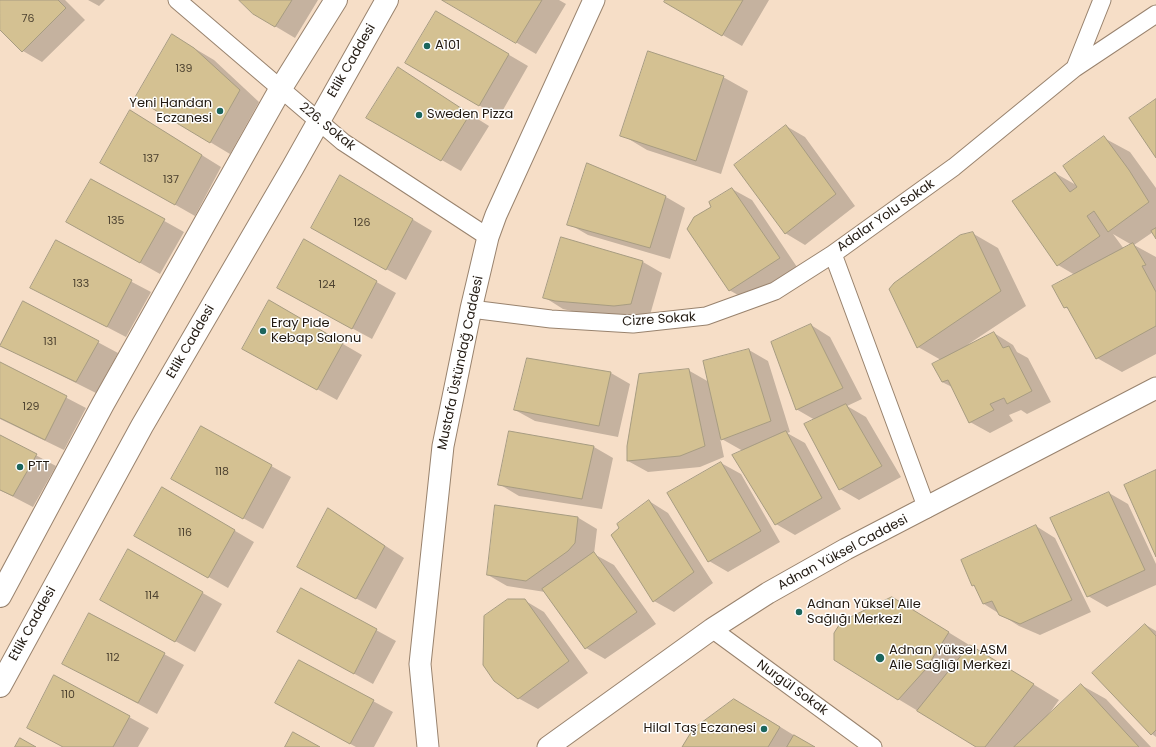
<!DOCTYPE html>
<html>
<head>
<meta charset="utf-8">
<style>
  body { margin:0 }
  canvas { display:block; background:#f6dec7 }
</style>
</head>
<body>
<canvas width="1156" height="747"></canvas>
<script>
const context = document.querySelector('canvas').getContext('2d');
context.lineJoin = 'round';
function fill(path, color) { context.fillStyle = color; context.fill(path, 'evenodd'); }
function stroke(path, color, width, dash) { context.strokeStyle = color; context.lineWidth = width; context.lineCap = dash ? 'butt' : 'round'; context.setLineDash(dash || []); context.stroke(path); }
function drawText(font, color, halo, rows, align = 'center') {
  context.font = font + ' Poppins,sans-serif'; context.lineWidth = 3; context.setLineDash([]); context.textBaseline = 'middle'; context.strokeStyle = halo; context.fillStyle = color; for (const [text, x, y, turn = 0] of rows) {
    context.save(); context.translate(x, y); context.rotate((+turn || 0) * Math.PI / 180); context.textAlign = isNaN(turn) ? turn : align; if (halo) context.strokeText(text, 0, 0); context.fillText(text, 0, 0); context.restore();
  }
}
fill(new Path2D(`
  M0 0H65L85 20 42 62 23 51 0 28Z
  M88 0H105L99 6Z
  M240 0H318L295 38 253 13Z
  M444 0H559L566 4 536 54Z
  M666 0H769L742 46 665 2Z
  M436 12 528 66 499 117 407 63Z
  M172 35 214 60 259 102 230 154 210 142Z
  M398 69 489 126 461 171 368 118Z
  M723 77 748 91 721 174 647 150 622 135Z
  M131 111 221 167 195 216 102 163Z
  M786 126 805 137 855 206 805 245 785 233Z
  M1104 138 1130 152 1156 188V237L1153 232 1134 245 1156 257V354L1122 372 1097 358 1071 311 1065 307 1075 275 1058 265 1055 173 1076 185ZM1113 234 1132 245 1124 249Z
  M340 176 432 231 406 280 332 239Z
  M91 180 184 232 160 274 87 233Z
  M732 189 752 200 799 270 749 301 729 290 713 207Z
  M666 197 685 208 670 259 588 235 569 224Z
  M972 233 998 248 1026 306 967 345 994 333 1013 345 1017 352 1028 358 1051 402 1027 414 1021 410 1009 415 1013 421 990 433 970 422 954 388 942 382 941 360 918 347Z
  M304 241 396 293 372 339 298 299Z
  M56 242 151 292 126 337 32 288Z
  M643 262 662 273 650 315 634 317 576 312 563 309 544 297Z
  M269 301 362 355 337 400 263 359Z
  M23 302 118 353 96 393 0 345Z
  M811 325 830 337 862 399 847 406 866 417 901 477 859 500 840 489 815 420 796 409Z
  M749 350 768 361 790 432 787 433 805 443 841 509 795 535 776 524 743 451 720 438 724 457 700 467 648 472 628 461 688 370 709 382Z
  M0 363 86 408 64 450 0 419Z
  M611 373 630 384 618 437 535 421 515 410Z
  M201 427 291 477 263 529 192 490Z
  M0 436 56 466 33 507 0 490Z
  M594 447 613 458 602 509 519 496 499 484Z
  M721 463 741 474 780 542 728 572 709 561Z
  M162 488 254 542 228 588 135 535Z
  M1109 493 1128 504 1156 564V585L1107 607 1088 596Z
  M649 501 668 513 713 583 674 612 654 601Z
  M329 509 404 558 376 609 318 578Z
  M577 517 597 529 594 554 614 565 656 624 605 659 586 648 545 592 507 586 488 575Z
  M1036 526 1055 538 1091 612 1040 635 1019 626 984 604 976 587 973 585Z
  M129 551 222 604 195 652 121 611Z
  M524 600 544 612 588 673 538 709 518 698Z
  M917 613 1059 700 1046 718 1081 685 1106 699 1151 747H978L898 699Z
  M1146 625 1156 631V737L1152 734Z
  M376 630 396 641 373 684 298 643Z
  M164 654 184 665 157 714 83 674Z
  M300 661 393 712 374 747H356L295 714Z
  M735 700 769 720 813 747H683Z
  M129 717 149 728 138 747H63Z`), '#0003');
const building = new Path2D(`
  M0 0H58L66 8 22 52 0 30Z
  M239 0H292L275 27 253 14Z
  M442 0H542L516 43Z
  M665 0H743L722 36 664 2Z
  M436 11 509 54 479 106 405 63Z
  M172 34 194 48 240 90 210 143 135 98Z
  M648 51 724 76 696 161 620 136Z
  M398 67 470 114 441 161 366 118Z
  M1156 99V158L1129 118Z
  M130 110 202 155 175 205 100 163Z
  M786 125 836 194 785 234 734 165Z
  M1104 136 1129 170 1149 202 1108 232 1094 211 1087 216 1100 236 1057 266 1012 201 1055 172 1070 192 1077 187 1063 166Z
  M587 163 666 196 650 248 567 225Z
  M340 175 413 219 386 270 311 228Z
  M91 179 165 219 140 263 66 222Z
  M732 188 780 258 729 291 687 229 694 217 711 207 709 202Z
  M1156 228V239L1151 231Z
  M973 232 1001 291 917 348 889 289 894 283 960 235Z
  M561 237 643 261 631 304 614 306 555 301 543 298Z
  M304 239 377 281 352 329 277 288Z
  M56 240 132 280 107 327 30 288Z
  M1133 243 1146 265 1142 266 1156 292V326L1096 359 1067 307 1064 308 1052 286Z
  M269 300 343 343 317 390 242 349Z
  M23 301 99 341 76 382 0 346Z
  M811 324 843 388 796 410 771 342Z
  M994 332 1003 348 1009 346 1032 391 1007 404 1004 398 990 404 994 410 969 423 948 380 942 382 932 364Z
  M749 349 771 421 721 440 703 361Z
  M527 358 611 372 599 426 514 410Z
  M0 362 67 396 45 440 0 418Z
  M689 369 705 446 680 456 627 461V446L639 374Z
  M846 404 882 466 839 490 804 424Z
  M201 426 272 465 243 519 171 479Z
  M509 431 594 446 582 499 498 485Z
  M786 431 822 498 775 525 732 455Z
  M0 435 37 454 13 496 0 490Z
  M721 462 761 531 708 562 667 493Z
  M1156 470V557L1124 485Z
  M162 487 235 530 208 578 134 536Z
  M1109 492 1145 570 1087 597 1050 518Z
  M649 500 694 572 653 602 611 535 619 528 617 524Z
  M495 505 578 517 575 543 568 551 526 581 487 575Z
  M328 508 385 546 356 599 297 567Z
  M1036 525 1072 600 1020 624 999 615 992 601 983 604 974 585 972 586 961 560Z
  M128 549 203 592 175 642 100 600Z
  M594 552 637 612 585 649 542 589Z
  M301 588 377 629 354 674 277 632Z
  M892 597 949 632 925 670 898 700 834 660V633L841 622Z
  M508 599H525L569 661 518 699 494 681 483 665 484 616Z
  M89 613 165 653 138 703 62 664Z
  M1145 624 1156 636V730L1151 735 1092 673Z
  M970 645 1034 684 985 747H976L917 711Z
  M299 660 374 700 350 744 275 703Z
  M54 675 130 716 113 747H63L27 728Z
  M1081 684 1139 747H1014Z
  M734 699 780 727 768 747H682L693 729Z
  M293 732 320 747H285Z
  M794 735 815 747H787Z
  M20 738 36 747H15Z`);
fill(building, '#d4c192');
stroke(building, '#a79c81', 1);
const minor = new Path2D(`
  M177 0 343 142 488 237
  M1075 68 1102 0
  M471 309 551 319 633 324 706 316 775 291 833 254
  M927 509 833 254 954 167 1075 68 1156 14
  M712 629 873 747`);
const tertiary = new Path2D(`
  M428 747 420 664 443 446 471 309 488 237 496 215 594 0
  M548 747 712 629 768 593 846 549 1156 388`);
const primary = new Path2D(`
  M0 596 103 404 281 88 336 0
  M0 686 142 426 293 167 387 0`);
stroke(minor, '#99836e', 19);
stroke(tertiary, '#99836e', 23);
stroke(primary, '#99836e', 24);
stroke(minor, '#fff', 17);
stroke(tertiary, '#fff', 21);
stroke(primary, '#fff', 22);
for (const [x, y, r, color] of [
  [427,46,4,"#1c665d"],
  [220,111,4,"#1c665d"],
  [419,115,4,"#1c665d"],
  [263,331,4,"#1c665d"],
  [20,467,4,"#1c665d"],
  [799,612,4,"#1c665d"],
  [880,658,5,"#1c665d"],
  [764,729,4,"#1c665d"]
]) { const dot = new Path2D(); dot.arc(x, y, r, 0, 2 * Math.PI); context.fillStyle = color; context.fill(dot); stroke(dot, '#fff', 1.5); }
drawText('11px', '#4e4331', null, [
  ["76",28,19],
  ["139",184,69],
  ["137",151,159],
  ["137",171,180],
  ["135",116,221],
  ["126",362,223],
  ["133",81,284],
  ["124",327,285],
  ["131",50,342],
  ["129",31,407],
  ["118",222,472],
  ["116",185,533],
  ["114",152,596],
  ["112",113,658],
  ["110",68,695]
]);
drawText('13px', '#211911', '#fff', [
  ["A101",435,46],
  ["Yeni Handan",212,104,"right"],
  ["Eczanesi",212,119,"right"],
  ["Sweden Pizza",427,115],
  ["Eray Pide",271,324],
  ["Kebap Salonu",271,339],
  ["PTT",28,467],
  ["Adnan Yüksel Aile",807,605],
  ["Sağlığı Merkezi",807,620],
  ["Adnan Yüksel ASM",889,651],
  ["Aile Sağlığı Merkezi",889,666],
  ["Hilal Taş Eczanesi",756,729,"right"]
], 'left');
drawText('13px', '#211911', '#fff', [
  ["Etlik Caddesi",352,61,-60],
  ["226. Sokak",327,127,39],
  ["Adalar Yolu Sokak",886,216,-35],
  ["Cizre Sokak",659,320,-4],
  ["Etlik Caddesi",191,342,-60],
  ["Mustafa Üstündağ Caddesi",461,363,-78],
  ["Adnan Yüksel Caddesi",843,553,-28],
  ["Etlik Caddesi",33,624,-61],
  ["Nurgül Sokak",792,688,36]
]);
</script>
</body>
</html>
